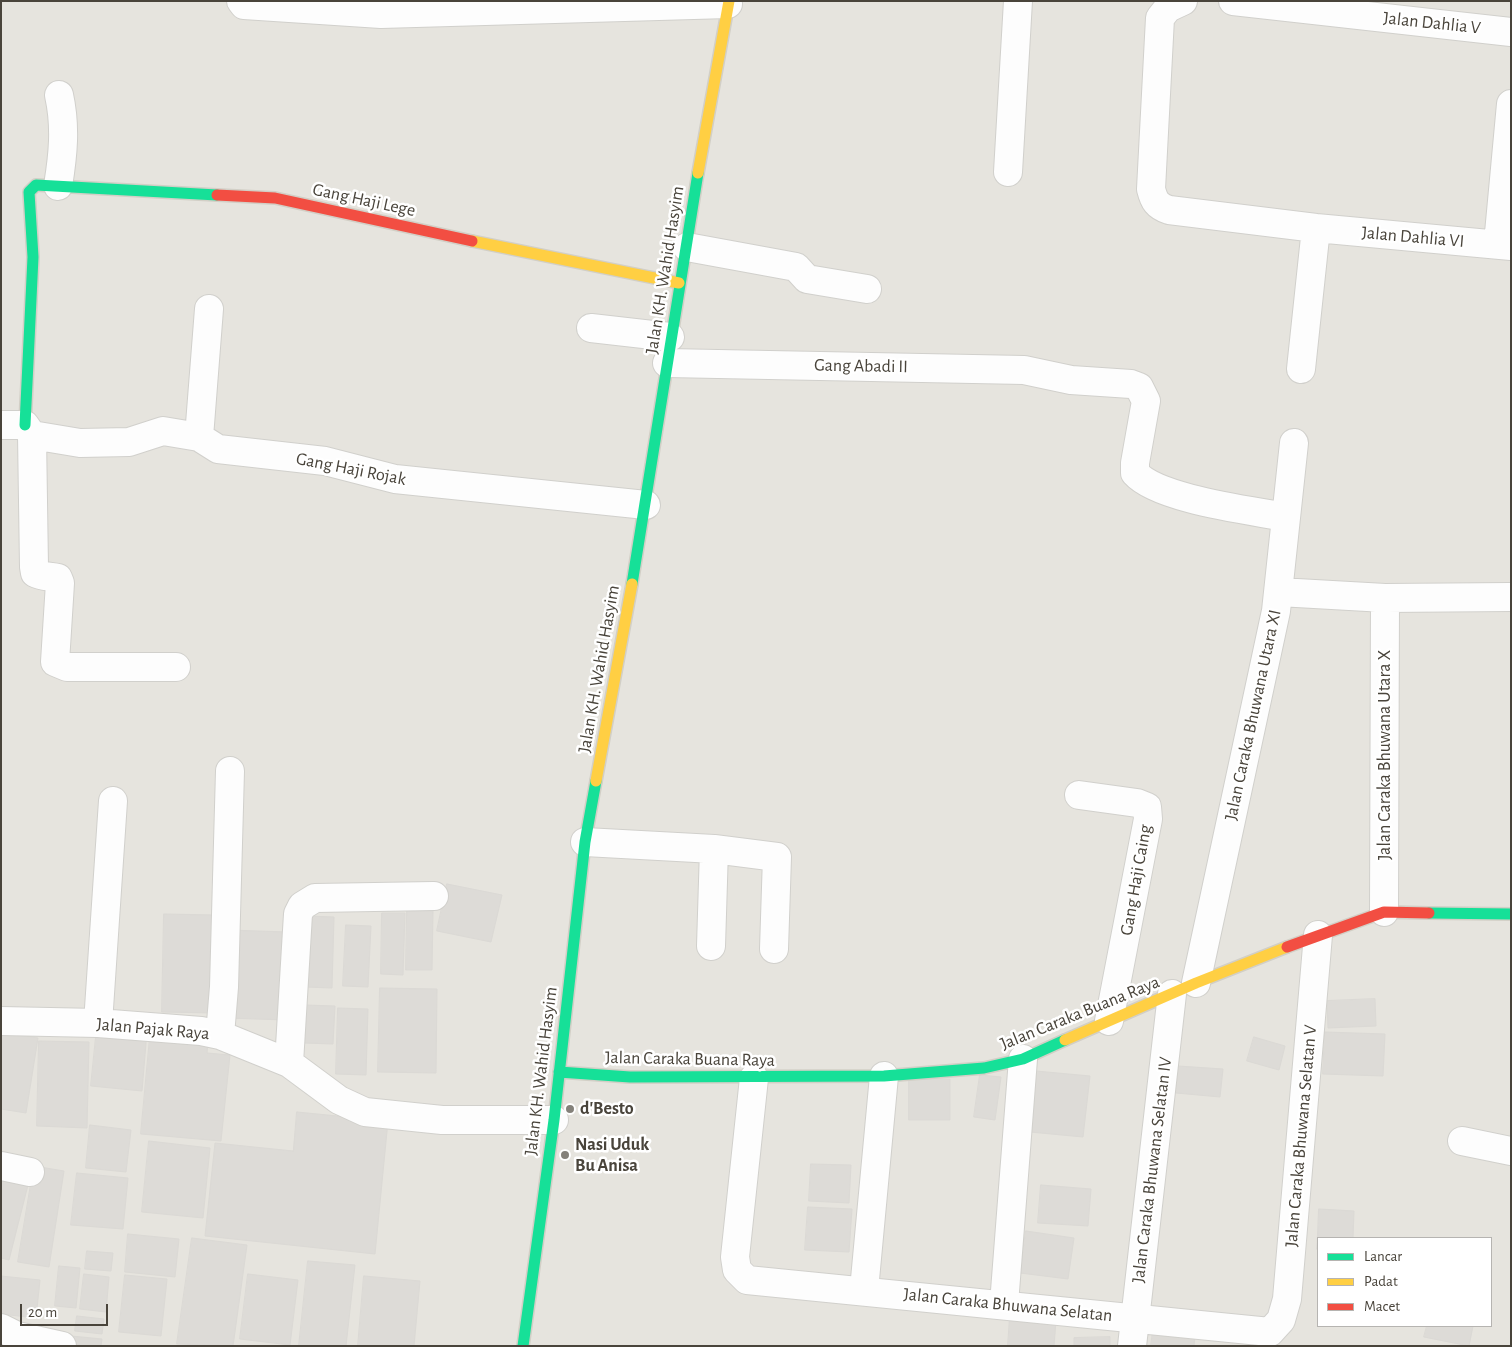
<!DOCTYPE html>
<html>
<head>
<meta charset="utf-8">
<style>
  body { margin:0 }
  #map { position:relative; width:1512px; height:1347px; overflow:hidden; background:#f3f2ef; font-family:"Alegreya Sans",sans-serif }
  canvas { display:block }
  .frame { position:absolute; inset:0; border:2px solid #49443b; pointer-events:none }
  .legend { position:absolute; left:1317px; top:1237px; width:175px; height:90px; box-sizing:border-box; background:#fff; border:1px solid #b6b4b1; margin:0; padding:6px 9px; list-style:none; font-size:15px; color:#49443b }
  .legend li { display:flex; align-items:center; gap:10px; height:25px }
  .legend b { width:25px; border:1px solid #b6b4b1 }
  .scale { position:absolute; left:20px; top:1304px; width:88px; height:22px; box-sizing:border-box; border:2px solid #49443b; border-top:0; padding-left:6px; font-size:15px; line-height:18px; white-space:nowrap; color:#49443b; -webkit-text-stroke:4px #fff; paint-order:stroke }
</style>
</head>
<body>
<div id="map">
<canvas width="1512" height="1347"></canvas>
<div class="frame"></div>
<ul class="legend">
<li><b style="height:6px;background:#16e098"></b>Lancar</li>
<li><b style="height:6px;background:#ffcf43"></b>Padat</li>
<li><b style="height:6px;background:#f24e42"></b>Macet</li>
</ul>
<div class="scale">20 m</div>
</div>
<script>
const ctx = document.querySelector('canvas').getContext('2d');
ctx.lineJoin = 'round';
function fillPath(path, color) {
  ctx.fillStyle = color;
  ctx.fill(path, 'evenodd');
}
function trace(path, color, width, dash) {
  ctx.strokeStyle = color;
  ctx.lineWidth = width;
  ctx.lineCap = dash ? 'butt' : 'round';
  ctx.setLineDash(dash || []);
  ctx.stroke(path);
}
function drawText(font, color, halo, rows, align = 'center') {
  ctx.font = font + ' "Alegreya Sans",sans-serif';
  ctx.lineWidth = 5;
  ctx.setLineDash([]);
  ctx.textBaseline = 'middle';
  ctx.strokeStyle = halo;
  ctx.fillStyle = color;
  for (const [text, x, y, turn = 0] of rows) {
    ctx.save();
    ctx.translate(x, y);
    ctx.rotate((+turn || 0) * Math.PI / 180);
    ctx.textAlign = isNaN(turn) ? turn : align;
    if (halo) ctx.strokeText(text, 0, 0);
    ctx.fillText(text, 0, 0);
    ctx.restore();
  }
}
const residential = new Path2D(`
  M 1,1 L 1511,1 L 1511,1346 L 1,1346 ZM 1318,1238 L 1491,1238 L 1491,1326 L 1318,1326 Z`);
const building = new Path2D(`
  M 447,884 L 502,895 L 491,942 L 437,931 Z
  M 407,911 L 433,911 L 432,970 L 406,970 Z
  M 382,913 L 405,913 L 403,975 L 381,974 Z
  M 164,914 L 215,915 L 213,1013 L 162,1012 Z
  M 307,916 L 334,917 L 332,988 L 305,987 Z
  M 346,925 L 371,926 L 368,987 L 343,986 Z
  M 228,930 L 288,932 L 286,1020 L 225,1018 Z
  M 380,988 L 437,989 L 436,1073 L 378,1072 Z
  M 1375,999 L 1376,1026 L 1328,1028 L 1327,1001 Z
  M 305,1005 L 335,1006 L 333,1044 L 304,1043 Z
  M 338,1008 L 368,1009 L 366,1075 L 336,1074 Z
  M 97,1027 L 147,1031 L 142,1091 L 91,1086 Z
  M 1,1032 L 38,1038 L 26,1113 L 1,1109 Z
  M 1325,1032 L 1385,1034 L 1383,1076 L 1323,1074 Z
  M 150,1037 L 208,1043 L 207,1053 L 230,1055 L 221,1141 L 141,1134 Z
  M 1254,1037 L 1285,1046 L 1279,1070 L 1247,1061 Z
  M 39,1041 L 89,1042 L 87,1128 L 37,1126 Z
  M 1178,1066 L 1223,1069 L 1220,1097 L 1176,1093 Z
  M 1036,1071 L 1090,1076 L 1083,1137 L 1030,1132 Z
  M 980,1075 L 1001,1077 L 995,1120 L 974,1117 Z
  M 909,1079 L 950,1079 L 950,1120 L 909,1120 Z
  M 297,1112 L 388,1121 L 375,1254 L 205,1236 L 215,1143 L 293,1151 Z
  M 90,1125 L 131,1130 L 126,1172 L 86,1168 Z
  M 149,1141 L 210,1148 L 203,1218 L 142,1212 Z
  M 811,1164 L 851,1165 L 849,1203 L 809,1201 Z
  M 34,1166 L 64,1171 L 49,1267 L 18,1262 Z
  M 77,1173 L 128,1178 L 123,1229 L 71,1225 Z
  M 1,1174 L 29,1181 L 9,1260 L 1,1258 Z
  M 1041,1185 L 1091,1189 L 1088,1226 L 1038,1223 Z
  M 808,1207 L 852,1209 L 849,1252 L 805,1250 Z
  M 1319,1209 L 1354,1211 L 1353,1238 L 1318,1238 L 1317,1249 Z
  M 1026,1231 L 1074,1238 L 1068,1279 L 1020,1273 Z
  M 128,1234 L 179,1239 L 175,1277 L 125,1272 Z
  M 192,1238 L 247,1245 L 233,1346 L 177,1344 Z
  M 87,1251 L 113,1253 L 111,1271 L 85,1269 Z
  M 308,1261 L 355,1265 L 346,1346 L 299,1346 Z
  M 59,1266 L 80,1268 L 76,1308 L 55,1306 Z
  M 84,1274 L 109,1277 L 106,1312 L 80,1309 Z
  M 248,1274 L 298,1280 L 290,1345 L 240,1339 Z
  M 125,1275 L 167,1279 L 161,1336 L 119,1332 Z
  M 1,1276 L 40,1280 L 36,1318 L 1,1314 Z
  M 364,1276 L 420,1281 L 414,1346 L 358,1346 Z
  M 77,1316 L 104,1319 L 102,1334 L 75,1331 Z
  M 1010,1317 L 1056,1321 L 1054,1346 L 1008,1346 Z
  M 1427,1326 L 1473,1326 L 1469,1346 L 1424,1337 Z
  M 1153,1331 L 1195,1336 L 1194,1346 L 1151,1346 Z
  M 71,1336 L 102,1339 L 101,1346 L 70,1346 Z
  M 1110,1337 L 1110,1346 L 1074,1346 L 1074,1338 Z`);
const street = new Path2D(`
  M 241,1 L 244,5 L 381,14 L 728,4
  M 1183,1 L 1168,8 L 1160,18 L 1151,189 C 1154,201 1157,206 1169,210 L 1316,228 L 1511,246
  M 1233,1 L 1511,32
  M 1008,172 L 1018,1
  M 58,186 C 63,155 66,127 59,95
  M 1498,244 L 1511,104
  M 687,247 L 796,267 L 807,279 L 867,289
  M 591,328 L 670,337
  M 667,363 L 1024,370 L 1071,380 L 1131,384 L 1139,387 L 1146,401 L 1135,463 L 1135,473 C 1158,499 1249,510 1285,517
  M 1301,369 L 1316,228
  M 1,425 L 25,425 L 32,435 L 34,567 L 35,573 C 42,577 51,576 58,578 L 60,583 L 55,662 L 67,667 L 176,667
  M 32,435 L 80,443 L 129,442 L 163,431 L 199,437 L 218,449 L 325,461 L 395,479 L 646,505
  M 199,437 L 209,309
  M 1279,592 L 1385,598 L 1511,597
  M 1079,795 L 1137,803 L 1147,807 L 1148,819 L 1109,1021
  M 585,842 L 714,849 L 777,857 L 774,949
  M 1384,912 L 1385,598
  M 711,946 L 714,849
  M 1196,983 L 1276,611 L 1294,443
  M 1,1021 L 98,1023 L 201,1031 L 220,1035 L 289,1063 L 339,1100 L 365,1112 L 442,1120 L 554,1120
  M 98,1023 L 113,801
  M 220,1035 L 224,987 L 230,771
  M 289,1063 L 298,914 L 302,906 L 315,898 L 434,896
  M 754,1078 L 735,1257 L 737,1270 L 747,1280 L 1270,1332
  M 1462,1141 L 1511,1151
  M 1,1166 L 30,1172
  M 864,1290 L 884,1076
  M 1004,1304 L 1023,1059
  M 1,1328 L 17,1336 L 62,1346
  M 1270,1332 L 1281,1320 L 1287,1299 L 1318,935
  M 1132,1346 L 1172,994`);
const fast = new Path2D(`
  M 25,425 L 33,257 L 29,192 L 36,185 L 217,195
  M 632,584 L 698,173
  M 1429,913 L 1511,914
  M 559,1072 L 630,1077 L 884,1076 L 984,1068 L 1023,1059 L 1065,1040
  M 523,1346 L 554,1120 L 585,842 L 596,781`);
const slow = new Path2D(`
  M 698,173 L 729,1
  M 472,241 L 679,283
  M 596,781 L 632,584
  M 1065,1040 L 1196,983 L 1287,947`);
const jam = new Path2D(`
  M 217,195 L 275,198 L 472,241
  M 1287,947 L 1384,912 L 1429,913`);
const markers = [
  [570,1109,5,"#84817a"],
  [565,1155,5,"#84817a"]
];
const streetNames = [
  ["Jalan Dahlia V",1432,23,6],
  ["Gang Haji Lege",364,200,12],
  ["Jalan Dahlia VI",1413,237,5],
  ["Jalan KH. Wahid Hasyim",665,270,-81],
  ["Gang Abadi II",861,366,1],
  ["Gang Haji Rojak",351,469,11],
  ["Jalan KH. Wahid Hasyim",599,669,-80],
  ["Jalan Caraka Bhuwana Utara XI",1253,715,-78],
  ["Jalan Caraka Bhuwana Utara X",1385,755,-90],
  ["Gang Haji Caing",1136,880,-80],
  ["Jalan Caraka Buana Raya",1080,1013,-22],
  ["Jalan Pajak Raya",153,1029,5],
  ["Jalan Caraka Buana Raya",690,1059,1],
  ["Jalan KH. Wahid Hasyim",541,1071,-83],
  ["Jalan Caraka Bhuwana Selatan V",1301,1136,-85],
  ["Jalan Caraka Bhuwana Selatan IV",1152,1170,-83],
  ["Jalan Caraka Bhuwana Selatan",1008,1305,6]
];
const poiNames = [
  ["d'Besto",580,1109],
  ["Nasi Uduk",575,1145],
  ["Bu Anisa",575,1166]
];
fillPath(residential, '#e6e4de');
fillPath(building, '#dddbd7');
trace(building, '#dbd9d5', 1);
trace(street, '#d1d0cc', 30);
trace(fast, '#d2cfc6', 14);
trace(slow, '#d2cfc6', 14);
trace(jam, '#d2cfc6', 14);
trace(street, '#fdfdfd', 28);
trace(fast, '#16e098', 11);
trace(slow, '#ffcf43', 11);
trace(jam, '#f24e42', 11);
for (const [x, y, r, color] of markers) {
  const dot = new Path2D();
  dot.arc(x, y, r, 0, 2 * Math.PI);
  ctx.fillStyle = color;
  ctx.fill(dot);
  trace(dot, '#fff', 2);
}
drawText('18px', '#49443b', '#fff', streetNames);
drawText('bold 18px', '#49443b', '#fff', poiNames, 'left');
</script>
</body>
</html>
